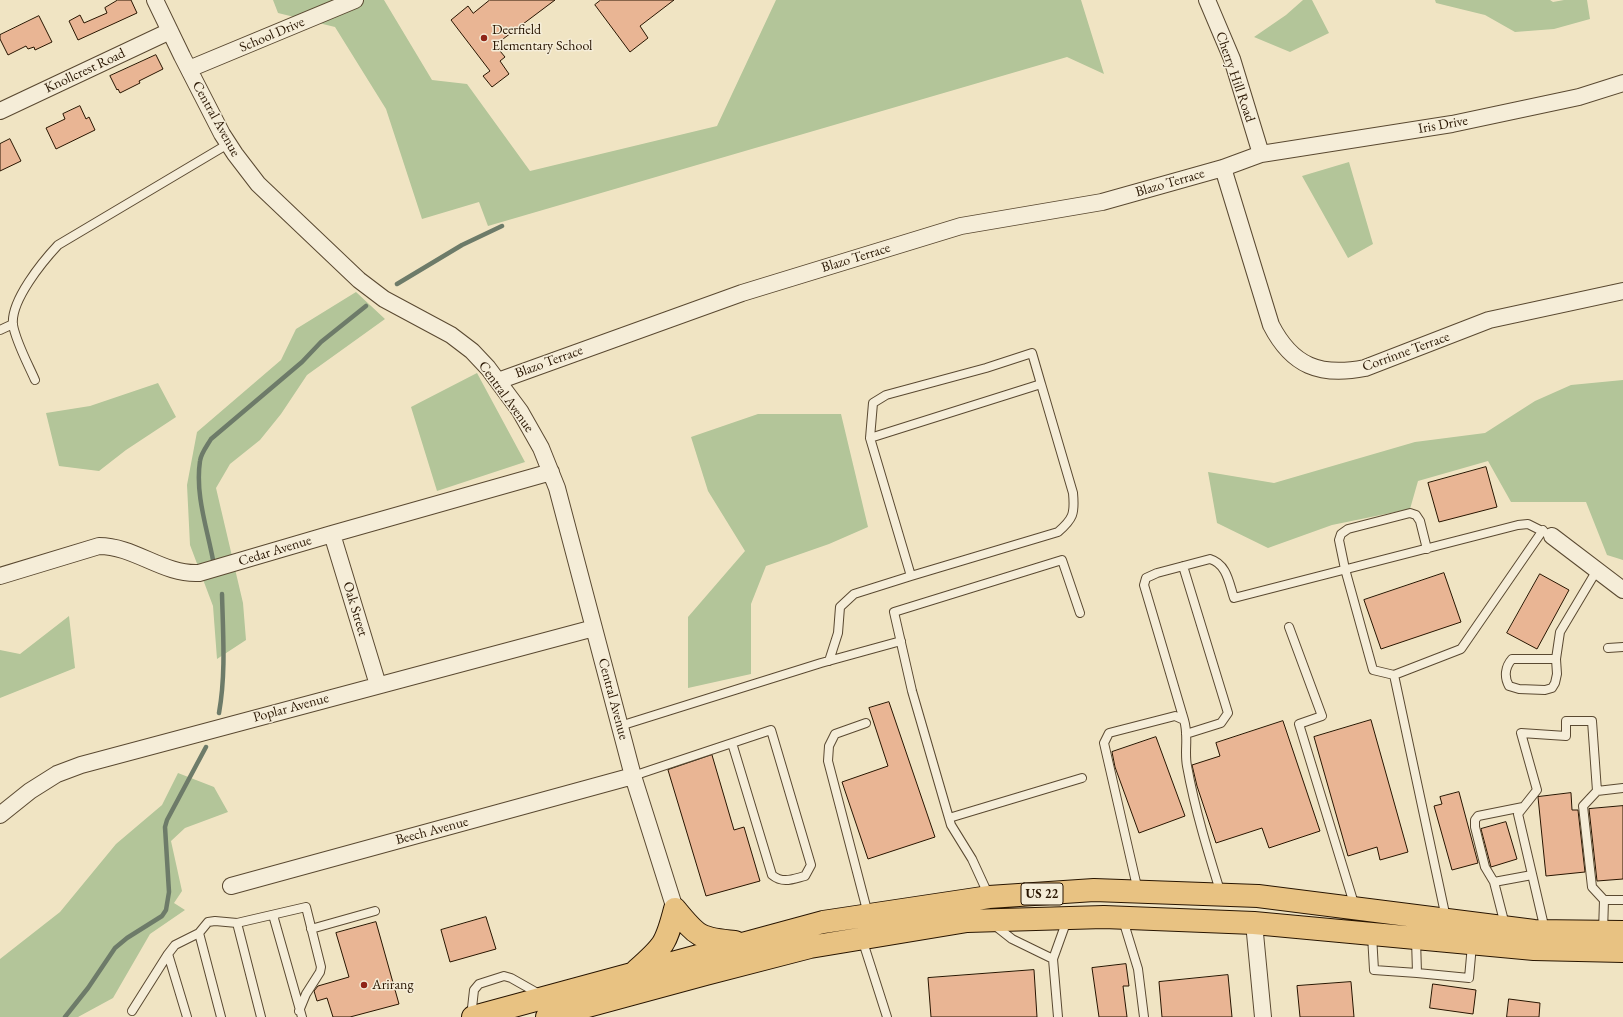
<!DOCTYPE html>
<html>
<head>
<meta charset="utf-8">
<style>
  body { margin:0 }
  canvas { display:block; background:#f0e4c3 }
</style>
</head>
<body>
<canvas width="1623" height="1017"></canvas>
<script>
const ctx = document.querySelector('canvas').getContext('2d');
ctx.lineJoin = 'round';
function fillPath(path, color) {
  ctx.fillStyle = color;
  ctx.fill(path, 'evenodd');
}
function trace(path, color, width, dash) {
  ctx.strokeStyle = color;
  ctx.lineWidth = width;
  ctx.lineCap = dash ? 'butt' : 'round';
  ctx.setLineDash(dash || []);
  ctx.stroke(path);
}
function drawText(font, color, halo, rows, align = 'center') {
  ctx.font = font + ' "EB Garamond",serif';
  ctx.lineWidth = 3;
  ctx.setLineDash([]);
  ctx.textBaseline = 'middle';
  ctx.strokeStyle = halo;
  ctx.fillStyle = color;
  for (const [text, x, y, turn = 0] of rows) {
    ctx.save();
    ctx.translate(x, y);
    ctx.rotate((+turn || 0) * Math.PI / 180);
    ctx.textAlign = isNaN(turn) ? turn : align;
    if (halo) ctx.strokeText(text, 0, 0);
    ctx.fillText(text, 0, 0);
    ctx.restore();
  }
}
const green = new Path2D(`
  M 273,0 L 384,0 L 432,80 L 467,84 L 530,171 L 717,126 L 776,0 L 1081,0 L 1104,74 L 1067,57 L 488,226 L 479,202 L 422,219 L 386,109 L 335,27 L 278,13 Z
  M 1303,0 L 1312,0 L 1329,33 L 1290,52 L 1254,37 L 1286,15 Z
  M 1435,0 L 1550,0 L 1553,2 L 1564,0 L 1587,0 L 1590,19 L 1554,29 L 1515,32 L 1485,15 L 1436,3 Z
  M 1349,162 L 1373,244 L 1348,258 L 1302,176 Z
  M 356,292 L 385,319 L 307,375 L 281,414 L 260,440 L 230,464 L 216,488 L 243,603 L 246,640 L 217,659 L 213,606 L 190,545 L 187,485 L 197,432 L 281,360 L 296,329 Z
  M 477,373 L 525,462 L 437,491 L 411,407 Z
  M 1623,380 L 1623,560 L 1607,555 L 1586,502 L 1511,502 L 1488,461 L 1418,481 L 1410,509 L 1332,525 L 1268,548 L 1217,523 L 1208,472 L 1274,483 L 1415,442 L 1485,433 L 1535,401 L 1571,385 Z
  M 158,383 L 176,417 L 126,450 L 99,471 L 59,466 L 46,413 L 90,406 Z
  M 758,414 L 841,414 L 868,527 L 829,544 L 766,566 L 751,604 L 751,674 L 688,688 L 688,617 L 745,551 L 708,491 L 691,437 Z
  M 69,616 L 75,668 L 0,698 L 0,650 L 20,654 Z
  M 178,773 L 214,787 L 228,812 L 185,828 L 171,841 L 182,891 L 174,903 L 185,910 L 150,934 L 113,998 L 78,1017 L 0,1017 L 0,959 L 60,912 L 116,844 L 162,805 Z`);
const stream = new Path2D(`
  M 397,284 L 462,245 L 502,226
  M 213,560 C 207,528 195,494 200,461 C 201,453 207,446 211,439 L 302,362 L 321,342 L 366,306
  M 219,713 C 226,674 223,634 222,594
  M 65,1017 L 88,988 L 115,948 L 127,938 L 162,916 L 166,910 L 169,892 L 165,827 L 167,820 L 206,747`);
const building = new Path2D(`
  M 118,0 L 131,0 L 137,13 L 78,40 L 69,21 L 80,15 L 84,23 L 107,13 L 105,8 Z
  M 490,0 L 555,0 L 495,45 L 505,57 L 500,61 L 509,74 L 492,87 L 483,76 L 490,71 L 451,20 L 468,6 L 473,13 Z
  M 601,0 L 674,0 L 640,26 L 648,38 L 630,52 L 595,5 Z
  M 39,16 L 52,42 L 35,50 L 34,47 L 28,49 L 26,46 L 8,55 L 0,39 L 0,35 Z
  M 156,55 L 163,69 L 139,81 L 140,83 L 120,93 L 118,89 L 117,90 L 110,76 Z
  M 80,106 L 86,119 L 89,117 L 95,130 L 56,149 L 46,128 L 65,119 L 63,114 Z
  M 10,139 L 21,161 L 0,171 L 0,144 Z
  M 1486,467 L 1497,507 L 1439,522 L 1428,483 Z
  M 1444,573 L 1461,622 L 1381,649 L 1364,600 Z
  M 1540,574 L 1569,590 L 1537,649 L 1507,633 Z
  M 889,702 L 935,837 L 868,859 L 842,782 L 888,766 L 869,708 Z
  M 1371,720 L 1408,852 L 1380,860 L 1377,847 L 1348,856 L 1314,737 Z
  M 1283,721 L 1320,831 L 1269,848 L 1262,828 L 1216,843 L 1197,786 L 1192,765 L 1220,756 L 1216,743 Z
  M 1156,737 L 1185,816 L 1139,833 L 1115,767 L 1112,752 Z
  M 712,755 L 734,830 L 744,827 L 760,881 L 706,896 L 668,770 Z
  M 1459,792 L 1478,863 L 1452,870 L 1434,806 L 1442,804 L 1440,797 Z
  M 1571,793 L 1572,810 L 1578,810 L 1585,872 L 1546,876 L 1538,797 Z
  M 1623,806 L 1623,879 L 1597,881 L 1589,809 Z
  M 1506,822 L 1517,859 L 1491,867 L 1481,829 Z
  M 486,917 L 496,949 L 450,962 L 441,930 Z
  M 376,922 L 399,1004 L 350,1017 L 333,1017 L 327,998 L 317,1001 L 314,991 L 318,986 L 349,977 L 336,933 Z
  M 1126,964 L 1129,986 L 1123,986 L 1127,1017 L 1099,1017 L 1092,968 Z
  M 1034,970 L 1037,1017 L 931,1017 L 928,978 Z
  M 1228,975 L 1232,1017 L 1162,1017 L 1159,982 Z
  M 1351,982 L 1354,1017 L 1300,1017 L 1297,986 Z
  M 1433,984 L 1476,990 L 1473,1014 L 1430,1008 Z
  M 1509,999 L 1540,1003 L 1539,1017 L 1507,1017 Z`);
const lane = new Path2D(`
  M 0,330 L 13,324
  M 35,380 C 28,364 16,342 13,325 C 10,301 43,261 58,245 L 228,144
  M 870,438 L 873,403 L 886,395 L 986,368 L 1032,353 L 1041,384
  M 1183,566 L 1228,713 L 1221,723 L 1186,734
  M 1289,627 L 1322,716 L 1299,724 L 1355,907
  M 1608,648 L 1623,647
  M 1556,659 L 1512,659 C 1505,667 1504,677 1509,686 L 1519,689 L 1545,690 L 1552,688 L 1555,683 L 1557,674 L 1556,659 L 1560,632 L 1597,570
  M 829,661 L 838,633 L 840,607 L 854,594 L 911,576 L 1058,532 C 1073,519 1075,514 1073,493 L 1041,384 L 870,438 L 911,576
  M 1394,675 L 1373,670 L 1345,569 L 1339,540 L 1341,534 L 1348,529 L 1410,513 L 1416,515 L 1420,521 L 1427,549
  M 1184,720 L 1144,585 L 1146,578 L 1157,573 L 1210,559 C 1227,564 1229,583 1234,598 L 1518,525 L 1528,524 L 1552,536
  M 866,723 L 835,734 L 829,746 L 828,761 L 868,914
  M 620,726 L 821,663 L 901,641
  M 633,776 L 771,730 L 811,865 L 805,876 C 793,879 783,884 772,875 L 732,743
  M 1597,791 L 1583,806 L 1592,887 L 1604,900 L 1603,932
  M 949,818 L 1082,778
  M 1494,882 L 1532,875
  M 1138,891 L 1104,743 L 1109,733 L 1175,716 L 1184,720 C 1189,736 1184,751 1187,766 C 1195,810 1208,852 1221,894
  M 989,896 L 972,859 L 951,825 L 912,691 L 894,612 L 1062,560 L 1080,613
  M 1604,900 L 1623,900
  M 273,915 L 302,1017
  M 1446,918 L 1394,675 L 1461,649 L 1543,530
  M 1123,920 L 1138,969 L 1144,1017
  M 993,924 L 1012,939 L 1053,959
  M 1505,925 L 1494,882 L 1485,867 L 1475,827 L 1475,820 L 1478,816 L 1523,807
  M 311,929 L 375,911
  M 1545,930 L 1518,814 L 1537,790 L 1521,733 L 1566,736 L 1566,721 L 1592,721 L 1597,791 L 1623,788
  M 199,933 L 221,1017
  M 1372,935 L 1374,970 L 1417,973 L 1416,939
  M 862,939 L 887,1017
  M 1417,973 L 1469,978 L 1472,945
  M 132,1011 L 168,954
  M 187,1017 L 168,954 L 175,945 L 199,933 L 208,922 L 215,921 L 237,923
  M 261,1017 L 237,923 L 306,907 L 321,967 L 320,972 L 306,994 L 299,1011
  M 471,1017 L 474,990 L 479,984 L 504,976 L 511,978 L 541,995
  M 1058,1017 L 1053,959 L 1067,920`);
const street = new Path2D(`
  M 155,0 L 182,56 L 222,134 L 235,154 L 258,184 L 359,280 L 384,299 L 451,335 L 472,351 L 488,368 L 520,411 L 541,448 L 557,488 L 633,776 L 675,909
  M 1207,0 L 1232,59 L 1261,154
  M 189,69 L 355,0
  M 0,111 L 170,31
  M 1223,168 L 1271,325 C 1292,366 1320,377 1365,368 L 1489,320 L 1623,291
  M 498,381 L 742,293 L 961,226 L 1102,202 L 1223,168 L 1261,154 L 1452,124 L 1579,97 L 1623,83
  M 332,534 L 378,685
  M 1552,536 L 1623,590
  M 0,576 L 99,546 C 135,546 163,575 199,573 L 332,534 L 551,472
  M 0,815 L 30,791 L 57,774 L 81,765 L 594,628
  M 231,886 L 633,776
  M 1254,923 L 1263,1017`);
const highway = new Path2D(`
  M 675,909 C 697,936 699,939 735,942
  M 637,970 C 664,946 666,944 675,909
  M 473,1017 L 823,922 L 989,897 L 1094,890 L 1258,896 L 1534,931 L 1623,932
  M 547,1017 L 706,974 L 810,947 L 967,921 L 1104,917 L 1254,923 L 1534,949 L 1623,951`);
const markers = [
  [484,38,4,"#8f2418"],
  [364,985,4,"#8f2418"]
];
const shields = [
  [1042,894,42]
];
const shieldNames = [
  ["US 22",1042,894]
];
const poiNames = [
  ["Deerfield",492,30],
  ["Elementary School",492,46],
  ["Arirang",372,985]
];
const streetNames = [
  ["School Drive",272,35,-23],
  ["Knollcrest Road",85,71,-25],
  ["Cherry Hill Road",1235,77,71],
  ["Central Avenue",216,119,61],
  ["Iris Drive",1443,125,-10],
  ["Blazo Terrace",1170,183,-16],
  ["Blazo Terrace",856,258,-17],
  ["Corrinne Terrace",1406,352,-20],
  ["Blazo Terrace",549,362,-20],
  ["Central Avenue",506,397,54],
  ["Cedar Avenue",275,551,-17],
  ["Oak Street",355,609,73],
  ["Central Avenue",613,699,75],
  ["Poplar Avenue",291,708,-15],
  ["Beech Avenue",432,831,-15]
];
fillPath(green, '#b3c599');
trace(stream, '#6d7b69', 4.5);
fillPath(building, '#e9b594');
trace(building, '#281500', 1);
trace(lane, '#5a4931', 10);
trace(street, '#5a4931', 18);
trace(highway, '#281500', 24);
trace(lane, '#f5edd8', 8);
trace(street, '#f5edd8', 16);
trace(highway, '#e8c282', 22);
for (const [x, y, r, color] of markers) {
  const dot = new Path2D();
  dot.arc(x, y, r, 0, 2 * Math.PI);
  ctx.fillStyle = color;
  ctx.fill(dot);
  trace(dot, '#f5edd8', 1.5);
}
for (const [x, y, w] of shields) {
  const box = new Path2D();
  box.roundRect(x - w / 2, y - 11, w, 22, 3);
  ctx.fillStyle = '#f5edd8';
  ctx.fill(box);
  trace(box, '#281500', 1);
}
drawText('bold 13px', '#281500', null, shieldNames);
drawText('14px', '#281500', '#f5edd8', poiNames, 'left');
drawText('14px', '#281500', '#f5edd8', streetNames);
</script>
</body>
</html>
